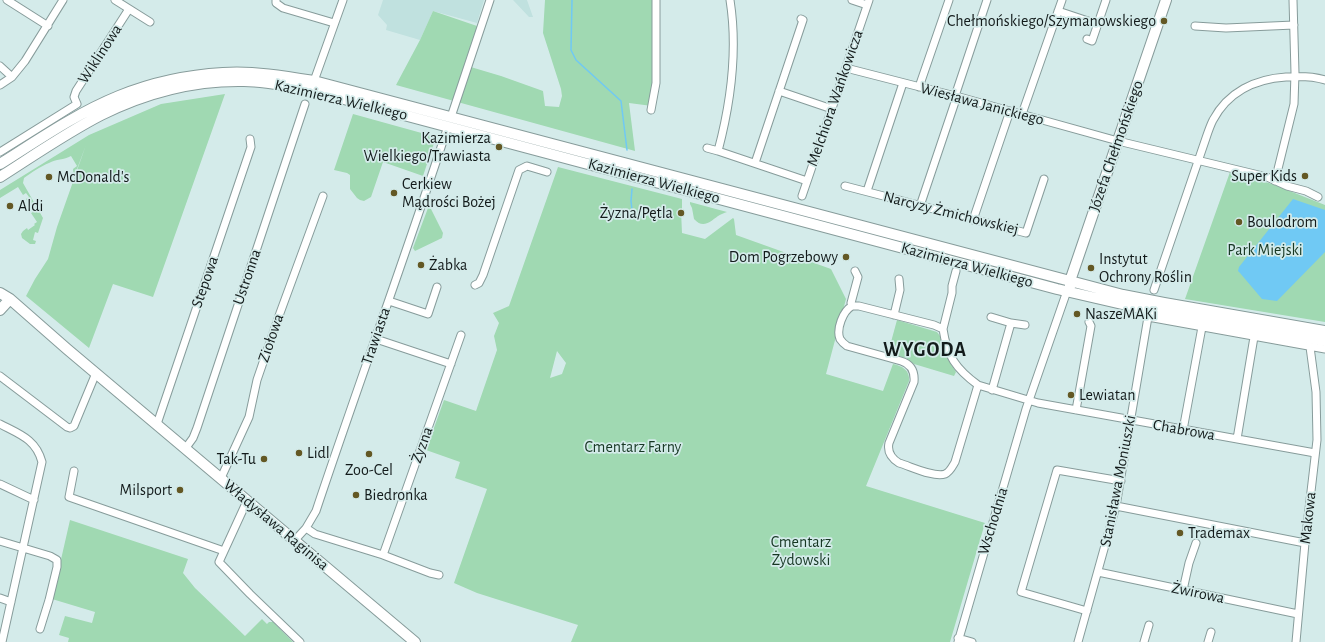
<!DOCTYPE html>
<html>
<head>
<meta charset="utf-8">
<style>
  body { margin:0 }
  canvas { display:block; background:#d4ebea }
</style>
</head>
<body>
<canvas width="1325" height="642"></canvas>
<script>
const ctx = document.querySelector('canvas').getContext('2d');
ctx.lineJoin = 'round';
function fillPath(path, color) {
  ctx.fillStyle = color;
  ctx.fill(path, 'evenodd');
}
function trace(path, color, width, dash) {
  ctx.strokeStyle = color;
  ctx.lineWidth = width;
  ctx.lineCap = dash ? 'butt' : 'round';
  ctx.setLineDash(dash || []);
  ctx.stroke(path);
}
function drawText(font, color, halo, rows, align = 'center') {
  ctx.font = font + ' "Alegreya Sans",sans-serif';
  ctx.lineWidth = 3.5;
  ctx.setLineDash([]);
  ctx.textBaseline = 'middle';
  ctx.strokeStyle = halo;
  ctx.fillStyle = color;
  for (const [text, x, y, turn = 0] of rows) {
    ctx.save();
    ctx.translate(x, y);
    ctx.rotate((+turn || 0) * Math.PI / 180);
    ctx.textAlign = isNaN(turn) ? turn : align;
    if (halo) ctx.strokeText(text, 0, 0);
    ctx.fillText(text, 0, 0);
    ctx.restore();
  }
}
const built = new Path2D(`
  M 383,0 L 484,0 L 477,23 L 433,11 L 420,40 L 386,30 L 387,25 L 378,15 Z
  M 513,0 L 527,0 L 533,17 L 529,17 Z`);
const green = new Path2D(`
  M 545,0 L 656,0 L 656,83 L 652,106 L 629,103 L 635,151 L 396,85 L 420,40 L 433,11 L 477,26 L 464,65 L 501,76 L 543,91 L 545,106 L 559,107 L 562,96 L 561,89 L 543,33 Z
  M 225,94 L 153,297 L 113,284 L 89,348 L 26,296 L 35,279 L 48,259 L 57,227 L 86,145 L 74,177 L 73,169 L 77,166 L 71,156 C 64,160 56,159 49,163 C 41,166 31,173 24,178 L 23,183 L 43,218 L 38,233 L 35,232 L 33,240 L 36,241 L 35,244 L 30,244 L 22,238 L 21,234 L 23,231 L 27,228 L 28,230 L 35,225 L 34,224 L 37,222 L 31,213 L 33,212 L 26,199 L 29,197 L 26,193 L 23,195 L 18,187 L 0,198 L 0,190 L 89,135 L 161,104 Z
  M 353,114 L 436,137 L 423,176 L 383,162 L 371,197 L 364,201 L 360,200 L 357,198 L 350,189 L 350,175 L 347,173 L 334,170 Z
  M 558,167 L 682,199 L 682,210 L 681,211 L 682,233 L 705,239 L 733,218 L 734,219 L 736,235 L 831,269 L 846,299 L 826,374 L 883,391 L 893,364 C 902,366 910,370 909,381 L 866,486 L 985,523 L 950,642 L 571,642 L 578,625 L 477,593 L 454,583 L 487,489 L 455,478 L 460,462 L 426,450 L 444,400 L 476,411 L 497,350 L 494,336 L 499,323 L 493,313 L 509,306 ZM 557,351 L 566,363 L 562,374 L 550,378 Z
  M 1230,172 L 1272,184 L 1325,205 L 1325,322 L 1185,299 Z
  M 690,202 L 727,212 C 724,213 721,214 718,216 C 710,222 703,229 694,219 L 692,208 L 690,204 Z
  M 428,208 L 431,209 L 443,233 L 442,238 L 415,251 L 413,248 Z
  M 897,320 L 937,332 L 940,336 L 944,353 L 956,372 L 954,376 L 914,364 L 906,358 L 888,353 Z
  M 70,520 L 188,559 L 183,573 L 195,588 L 245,636 L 262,619 L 267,624 L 269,622 L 273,622 L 293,642 L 68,642 L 69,638 L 59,635 L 65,616 L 92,623 L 95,612 L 52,599 Z`);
const water = new Path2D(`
  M 1293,199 L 1325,210 L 1325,252 L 1277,301 L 1262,299 L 1240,273 L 1238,271 L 1239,267 Z`);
const stream = new Path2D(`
  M 572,0 L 571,50 L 576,60 L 621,101 L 627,150
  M 632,189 L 631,201 L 632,210 L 642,217`);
const street = new Path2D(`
  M 7,0 L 48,26
  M 115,0 L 150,22
  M 276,0 L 276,3 L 283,8 L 334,23
  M 730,0 C 738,51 731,102 718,151 L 807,181
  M 852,0 L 867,5
  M 1058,11 L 1097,24
  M 1195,26 L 1226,28 L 1294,25
  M 1087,39 L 1092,41 L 1106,0
  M 0,66 L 12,77
  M 846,68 L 963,98 L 1118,141 L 1267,177 L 1287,186 L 1306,191 L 1318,197
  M 314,81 L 343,0
  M 0,85 L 12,77 L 25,61 L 63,0
  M 919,87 L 949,0
  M 779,91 L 832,109
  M 651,110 L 656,83 L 656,0
  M 1022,114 L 1062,0
  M 451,117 L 490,0
  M 707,148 L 718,151
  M 0,152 L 77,104 L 74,97 L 76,91 L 129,9
  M 755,163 L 803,20 L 801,19
  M 1275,181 L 1294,104 L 1295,73 L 1293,0
  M 845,186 L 1026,233 L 1044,179
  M 867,191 L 903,83
  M 802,196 L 869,0
  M 920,206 L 955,102 L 955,96 L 987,0
  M 973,220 L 1010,111
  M 475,285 L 479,283 L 483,275 L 519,170 L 527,166 L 547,172
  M 1154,290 L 1206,138 C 1208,132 1210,126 1213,120 C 1228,92 1255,79 1286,77 C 1299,76 1312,76 1325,80
  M 389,301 L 428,314 L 437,287
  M 852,306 L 851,303 L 858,277 L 855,271
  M 894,315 L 900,290 L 899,279
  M 991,317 L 1011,323 L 992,390
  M 1011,323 L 1025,325
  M 943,329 L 952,293 L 952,286 L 956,271
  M 376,339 L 451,364
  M 0,376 L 67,427 L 70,428 L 74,426 L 96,373
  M 978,385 C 956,369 947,356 943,329 L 934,325 L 859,306 L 852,306 C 843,311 836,329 840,339 C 842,342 844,344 847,346 L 901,361 C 911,364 915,371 914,382 L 889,443 C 887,452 891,458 899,463 C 910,466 934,478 945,474 C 950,472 952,467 955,462 L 978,385 L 1038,403 L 1315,453
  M 1076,410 L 1091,326 L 1089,322
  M 0,424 C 19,434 36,439 42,462 L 2,642
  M 157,424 L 251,147 L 250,139
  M 1183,430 L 1202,327
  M 1237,439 L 1254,337
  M 185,449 L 193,438 L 197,428 L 305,104
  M 74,471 L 69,497 L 224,551
  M 221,478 L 249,417 L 257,380 L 280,313 L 323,196
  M 0,484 L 34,500
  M 247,501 L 219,562 L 250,594 L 300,642
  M 1116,506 L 1305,543
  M 306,528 L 315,534 L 383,555 L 430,573 L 439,575
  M 295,540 L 306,528 L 316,511 C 359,382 406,255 448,126
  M 0,541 L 50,556 L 57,560 L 57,567 L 49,600 L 40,629
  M 383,555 L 461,335
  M 1098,572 L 1298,614
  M 1183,590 L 1189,563 L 1196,543
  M 0,598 L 11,602
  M 1087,611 L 1021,592 L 1057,470 L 1121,481
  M 958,638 L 972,642
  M 958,642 L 1026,409 L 1067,291
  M 1078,642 L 1116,506 L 1148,317 L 1325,349
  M 1144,642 L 1149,625
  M 1208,642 L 1211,632
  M 1296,642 L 1305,543 L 1317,440 L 1316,392 L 1310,347`);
const secondary = new Path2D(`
  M 0,164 C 38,140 77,113 119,96 C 151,83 188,75 223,73 C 253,71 284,76 314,81 L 1123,295 L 1164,303 L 1325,331
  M 0,177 C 33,156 66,133 101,115 C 145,93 194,80 244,81 C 266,81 288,86 310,90 L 1057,289 L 1148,310 L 1325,341
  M 1070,287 L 1070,281 L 1166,0
  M 0,293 L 10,299 L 67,349 L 415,642
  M 0,310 L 10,299`);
const markers = [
  [1164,21,4,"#635824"],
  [499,147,4,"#635824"],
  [1305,176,4,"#635824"],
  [49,177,4,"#635824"],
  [394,193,4,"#635824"],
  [10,206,4,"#635824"],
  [681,213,4,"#635824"],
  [1239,222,4,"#635824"],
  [846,257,4,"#635824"],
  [421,265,4,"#635824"],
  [1091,268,4,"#635824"],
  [1077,314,4,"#635824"],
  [1071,395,4,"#635824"],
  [299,453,4,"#635824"],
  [369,454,4,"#635824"],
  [264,459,4,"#635824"],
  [180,490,4,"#635824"],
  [356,495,4,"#635824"],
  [1180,533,4,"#635824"]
];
const poiNames = [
  ["Chełmońskiego/Szymanowskiego",1156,21,"right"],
  ["Kazimierza",491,138,"right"],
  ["Wielkiego/Trawiasta",491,156,"right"],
  ["Super Kids",1297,176,"right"],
  ["McDonald's",57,177],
  ["Cerkiew",402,184],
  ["Mądrości Bożej",402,202],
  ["Aldi",18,206],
  ["Żyzna/Pętla",673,213,"right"],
  ["Boulodrom",1247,222],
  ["Dom Pogrzebowy",838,257,"right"],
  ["Instytut",1099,259],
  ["Ochrony Roślin",1099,277],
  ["Żabka",429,265],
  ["NaszeMAKi",1085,314],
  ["Lewiatan",1079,395],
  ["Lidl",307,453],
  ["Tak-Tu",256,459,"right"],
  ["Zoo-Cel",369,470,"center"],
  ["Milsport",172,490,"right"],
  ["Biedronka",364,495],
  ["Trademax",1188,533]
];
const streetNames = [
  ["Wiklinowa",100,54,-57],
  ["Melchiora Wańkowicza",835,98,-71],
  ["Kazimierza Wielkiego",341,100,13],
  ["Wiesława Janickiego",982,104,15],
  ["Józefa Chełmońskiego",1116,146,-71],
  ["Kazimierza Wielkiego",654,181,15],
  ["Narcyzy Żmichowskiej",951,213,14],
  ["Kazimierza Wielkiego",967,265,15],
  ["Ustronna",247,277,-71],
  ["Stepowa",205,282,-71],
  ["Trawiasta",376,336,-71],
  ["Ziołowa",271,338,-71],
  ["Chabrowa",1184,430,10],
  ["Żyzna",422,445,-70],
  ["Stanisława Moniuszki",1118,481,-79],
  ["Makowa",1308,518,-84],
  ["Wschodnia",993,521,-73],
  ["Władysława Raginisa",276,525,40],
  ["Żwirowa",1198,593,12]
];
const parkNames = [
  ["Park Miejski",1265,250],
  ["Cmentarz Farny",633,447],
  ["Cmentarz",801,542],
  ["Żydowski",801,560]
];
const districtNames = [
  ["WYGODA",925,350]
];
fillPath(built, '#c0e1df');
fillPath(green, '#a0d9b2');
fillPath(water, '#70c9f4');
trace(stream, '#70c9f4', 1.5);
trace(street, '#879c9b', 9);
trace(secondary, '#879c9b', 12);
trace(street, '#fff', 7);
trace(secondary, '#fff', 10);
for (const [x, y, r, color] of markers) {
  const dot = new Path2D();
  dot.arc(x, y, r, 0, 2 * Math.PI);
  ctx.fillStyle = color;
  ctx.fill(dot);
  trace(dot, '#d4ebea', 1.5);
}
drawText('16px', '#131b1b', '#d4ebea', poiNames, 'left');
drawText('16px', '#131b1b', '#d4ebea', streetNames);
drawText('16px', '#173824', '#d4ebea', parkNames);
ctx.letterSpacing = '1px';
drawText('bold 20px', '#131b1b', '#d4ebea', districtNames);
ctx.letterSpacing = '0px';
</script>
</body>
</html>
